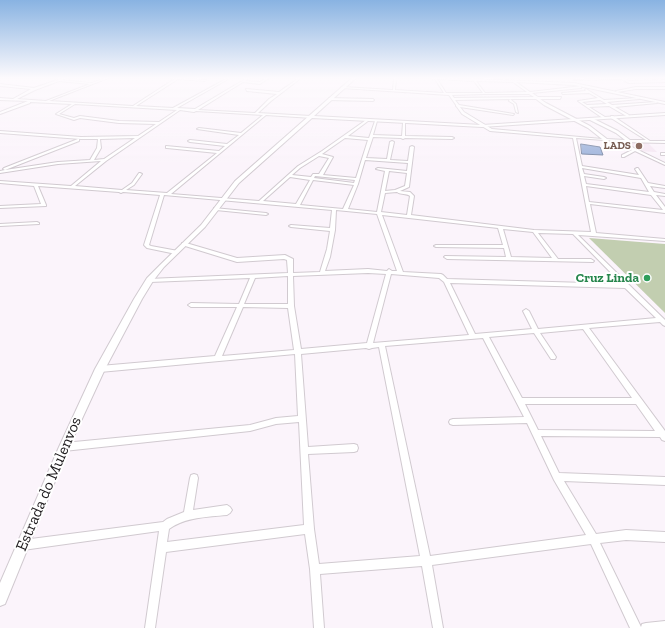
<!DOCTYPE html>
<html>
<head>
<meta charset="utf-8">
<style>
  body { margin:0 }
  canvas { display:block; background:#fbf4fb }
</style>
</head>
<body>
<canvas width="665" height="628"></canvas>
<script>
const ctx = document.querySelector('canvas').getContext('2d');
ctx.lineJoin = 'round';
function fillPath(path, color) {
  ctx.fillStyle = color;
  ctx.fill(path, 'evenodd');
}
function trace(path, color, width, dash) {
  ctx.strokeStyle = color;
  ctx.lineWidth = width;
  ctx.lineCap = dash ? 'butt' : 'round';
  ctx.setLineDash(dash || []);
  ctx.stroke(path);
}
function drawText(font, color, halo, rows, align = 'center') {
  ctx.font = font + ' "Zilla Slab",serif';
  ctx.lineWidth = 4;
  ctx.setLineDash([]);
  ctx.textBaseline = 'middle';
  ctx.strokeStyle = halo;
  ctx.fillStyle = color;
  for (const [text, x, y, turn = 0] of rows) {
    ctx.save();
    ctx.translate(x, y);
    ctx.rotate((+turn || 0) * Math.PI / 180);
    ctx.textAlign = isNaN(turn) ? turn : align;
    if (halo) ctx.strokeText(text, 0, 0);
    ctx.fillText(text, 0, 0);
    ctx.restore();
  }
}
const built = new Path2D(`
  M 622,141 L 647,142 L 657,152 L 635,151 Z`);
const green = new Path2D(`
  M 589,238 L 665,244 L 665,313 Z`);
const water = new Path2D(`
  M 581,144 L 600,147 L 603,155 L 582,154 Z`);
const street = new Path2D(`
  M 63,78 L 66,78 L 61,80 L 92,83 L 105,78 L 108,78 L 49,101 L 133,106 L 176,78 L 206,80 L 205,81 L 178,79 L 136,106 L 173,108 L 228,78 L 230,78 L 177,108 L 195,109 L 247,78 L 249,78 L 245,81 L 260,82 L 267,78 L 269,78 L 260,84 L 243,82 L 198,110 L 255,113 L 269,99 L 277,94 L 247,91 L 246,89 L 279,92 L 299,78 L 301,78 L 271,101 L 258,113 L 311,116 L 312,118 L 266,115 L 171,194 L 259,201 L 298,166 L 322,151 L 366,120 L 368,121 L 348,136 L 369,138 L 375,121 L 376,120 L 377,121 L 373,135 L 402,136 L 403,123 L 404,122 L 405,123 L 405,136 L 452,137 L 454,138 L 452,139 L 405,138 L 403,139 L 401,138 L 373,137 L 366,158 L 387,159 L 390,142 L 392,141 L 394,142 L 390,160 L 408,161 L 410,147 L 412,146 L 414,147 L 409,187 L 400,191 L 410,192 L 414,196 L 411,215 L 534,230 L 591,232 L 573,138 L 490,131 L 462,114 L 457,107 L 456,106 L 456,105 L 449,95 L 341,88 L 342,87 L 393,90 L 394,78 L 396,78 L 395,90 L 444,93 L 435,79 L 426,78 L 473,79 L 472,78 L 474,78 L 475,79 L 574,83 L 665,102 L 665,104 L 574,85 L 516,82 L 530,92 L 582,86 L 581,88 L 532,93 L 538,97 L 561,97 L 560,99 L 540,99 L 546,103 L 590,126 L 607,139 L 625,140 L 616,133 L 590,120 L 590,118 L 592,118 L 618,131 L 630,140 L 646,140 L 611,118 L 611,116 L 613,116 L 650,141 L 665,141 L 665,143 L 622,142 L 636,149 L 665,163 L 665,165 L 635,151 L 624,157 L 622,157 L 622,155 L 632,150 L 618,141 L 576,138 L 582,166 L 639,175 L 635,169 L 637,168 L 638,168 L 648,183 L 665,186 L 665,188 L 650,186 L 654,192 L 665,194 L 665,196 L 656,195 L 665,207 L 665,213 L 590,204 L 596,233 L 665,239 L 665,241 L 578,235 L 665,320 L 665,326 L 663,325 L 660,322 L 589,328 L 665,431 L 665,441 L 662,440 L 660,437 L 541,436 L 559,473 L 665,477 L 665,485 L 564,481 L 596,534 L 626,530 L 665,532 L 665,542 L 626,540 L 600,543 L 641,627 L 642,624 L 646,623 L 665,621 L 665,628 L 630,628 L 591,544 L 432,565 L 443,628 L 433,628 L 422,566 L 320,574 L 324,628 L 314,628 L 310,569 L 305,534 L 166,552 L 155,628 L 145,628 L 159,531 L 23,550 L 20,548 L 18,545 L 20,542 L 23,540 L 163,522 L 167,519 L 184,512 L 190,478 L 191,475 L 194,474 L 197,475 L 198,478 L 193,510 L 227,505 L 230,507 L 232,510 L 230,513 L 227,515 C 208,517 185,517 169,529 L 167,542 L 304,525 L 299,422 L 276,424 L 250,431 L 64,451 L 61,450 L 60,447 L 61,444 L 64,443 L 250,425 L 276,418 L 298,416 L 295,354 L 100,372 L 98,371 L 97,369 L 98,367 L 100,366 L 215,356 L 237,307 L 191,307 L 188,305 L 191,303 L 239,304 L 250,278 L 150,282 L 148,281 L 147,280 L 148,279 L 288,273 L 287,260 L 284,259 L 237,262 L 182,245 L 182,243 L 186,243 L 237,258 L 285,255 L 293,259 L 293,273 L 320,272 L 327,249 L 330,231 L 291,227 L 289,226 L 291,225 L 330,228 L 332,210 L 164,195 L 149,245 L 151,246 L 178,251 L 179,252 L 176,254 L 147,248 L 144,245 L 160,195 L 123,192 L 121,193 L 119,192 L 38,186 L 46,205 L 46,206 L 0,208 L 0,206 L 41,204 L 34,186 L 0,183 L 0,181 L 71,186 L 101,161 L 58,164 L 0,173 L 0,171 L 5,170 L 3,169 L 4,168 L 78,139 L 79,139 L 79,141 L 5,170 L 58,162 L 90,160 L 97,148 L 98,139 L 81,139 L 0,133 L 0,131 L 81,137 L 138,136 L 156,124 L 119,123 L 80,118 L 74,120 L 56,114 L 72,104 L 30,102 L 30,103 L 0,114 L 0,112 L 28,101 L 0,100 L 0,98 L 13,99 L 31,89 L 0,86 L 0,84 L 34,88 ZM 437,79 L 474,81 L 483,93 L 446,93 ZM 59,81 L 90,84 L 46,101 L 17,99 L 35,90 ZM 476,81 L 513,82 L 527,92 L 485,93 ZM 484,94 L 529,94 L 534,97 L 454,98 L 452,95 ZM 510,99 L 536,99 L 544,105 L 588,128 L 602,139 L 492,129 L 464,112 L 460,107 L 513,115 L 514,114 L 459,105 L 455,100 L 510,99 L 509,101 L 514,104 L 516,112 L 518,113 L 516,104 ZM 75,104 L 177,110 L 159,122 L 119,121 L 80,116 L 74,118 L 59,114 ZM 180,110 L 194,112 L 196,111 L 263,115 L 241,133 L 199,128 L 197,129 L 239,135 L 227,144 L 190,140 L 188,141 L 190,142 L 225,146 L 219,151 L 166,146 L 166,148 L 167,148 L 217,153 L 167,193 L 126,190 L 134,185 L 142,174 L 140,173 L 139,173 L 132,183 L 122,190 L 75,186 L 106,161 ZM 135,138 L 104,159 L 94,160 L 101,148 L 100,139 ZM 345,138 L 368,140 L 356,178 L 323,175 L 333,157 L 322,154 ZM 319,156 L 329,158 L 319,174 L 313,174 L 311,177 L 292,175 L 300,168 ZM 365,160 L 408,163 L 407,171 L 378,168 L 376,169 L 385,171 L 377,212 L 348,209 L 358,184 ZM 582,168 L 641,178 L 649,192 L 586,184 L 584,176 L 604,179 L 606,178 L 604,177 L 584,174 ZM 389,171 L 407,173 L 405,186 L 395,190 L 385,191 ZM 315,176 L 355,180 L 354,183 L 314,178 ZM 290,177 L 310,180 L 296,204 L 263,201 ZM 313,180 L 354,185 L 343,209 L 300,205 ZM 586,186 L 651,195 L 663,210 L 589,202 ZM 397,192 C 401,195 406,193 410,196 L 407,215 L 381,212 L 385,193 ZM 336,210 L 377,214 L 397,271 L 392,271 L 389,269 L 387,271 L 368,269 L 325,271 L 330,257 L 335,230 ZM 382,215 L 498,228 L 503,245 L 436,245 L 434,246 L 436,247 L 504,248 L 506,257 L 445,256 L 444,257 L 447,259 L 593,262 L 594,261 L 591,259 L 558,259 L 538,233 L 573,234 L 622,284 L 447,279 L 443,275 L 441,274 L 403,272 ZM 503,229 L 533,232 L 552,258 L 511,257 ZM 368,273 L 386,274 L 367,343 L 301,349 L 294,306 L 293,276 ZM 391,274 L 439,278 L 444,282 L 469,335 L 373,343 ZM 288,276 L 288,304 L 244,304 L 255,278 ZM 450,283 L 625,288 L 656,318 L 538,329 L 529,311 L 526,309 L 523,311 L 532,329 L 475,334 ZM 243,307 L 288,308 L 294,350 L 222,356 ZM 583,329 L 632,398 L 522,398 L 489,337 L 534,333 L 551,359 L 555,359 L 556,357 L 540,333 ZM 483,338 L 524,417 L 453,419 L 450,420 L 449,422 L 450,424 L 453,425 L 527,423 L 554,480 L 586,535 L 430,556 L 385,346 ZM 379,347 L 420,556 L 319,564 L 314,529 L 308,454 L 354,452 L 357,451 L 358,448 L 357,445 L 354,444 L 308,447 L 301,354 L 366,348 L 369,349 L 372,348 ZM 525,404 L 636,404 L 655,431 L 538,430 Z
  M 608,78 L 623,78 L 629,81 L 665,80 L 665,82 L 629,83 L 621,79 L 573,80 Z
  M 636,87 L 665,87 L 665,89 L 636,89 L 617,92 L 616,91 Z
  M 586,89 L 604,100 L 638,98 L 639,99 L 607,102 L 612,105 L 656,102 L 657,103 L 615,107 L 629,115 L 628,117 L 609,106 L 589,107 L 605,117 L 604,119 L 578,101 L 598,98 L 589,93 L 563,94 L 562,93 L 586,91 L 585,90 ZM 600,100 L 607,104 L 587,105 L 582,102 Z
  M 329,98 L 373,99 L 374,100 L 373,101 L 328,100 Z
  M 661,153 L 665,153 L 665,155 L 661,155 Z
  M 214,208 L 266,213 L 268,214 L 266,215 L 216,210 L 214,210 Z
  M 37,222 L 39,223 L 39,224 L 0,226 L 0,224 Z`);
const secondary = new Path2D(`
  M 352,78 L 356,78 L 314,116 L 482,125 L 665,113 L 665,115 L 482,127 L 312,118 L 239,183 L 205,227 L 164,267 L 153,281 L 142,299 L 105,369 L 69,447 L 5,604 L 0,606 L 0,583 L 59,447 L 95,369 L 134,299 L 147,278 L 160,265 L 201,225 L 235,181 Z`);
const markers = [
  [639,146,4,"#8d6e63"],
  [647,278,4,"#2e9e5b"]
];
const farEducationnames = [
  ["LADS",631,146]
];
const leisureNames = [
  ["Cruz Linda",639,278]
];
const nearStreetnames = [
  ["Estrada do Mulenvos",49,484,-67]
];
fillPath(built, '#f5e7f3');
fillPath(green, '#c2ceb0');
fillPath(water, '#9bb1da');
trace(water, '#7584a1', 1);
trace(street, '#d1cad0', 2);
trace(secondary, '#d1cad0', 2);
fillPath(street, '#fff');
fillPath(secondary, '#fff');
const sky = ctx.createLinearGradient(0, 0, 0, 166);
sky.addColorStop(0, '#89b3e2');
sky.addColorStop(0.47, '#fdfafd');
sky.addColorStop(1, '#fdfafd00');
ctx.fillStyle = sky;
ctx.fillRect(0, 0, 665, 166);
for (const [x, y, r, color] of markers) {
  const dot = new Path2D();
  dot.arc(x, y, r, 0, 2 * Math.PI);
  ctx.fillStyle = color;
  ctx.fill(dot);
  trace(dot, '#fff', 1.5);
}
drawText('bold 11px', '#785e54', '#fff', farEducationnames, 'right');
drawText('bold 13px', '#27864d', '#fff', leisureNames, 'right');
drawText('16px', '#1d1a1c', '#fff', nearStreetnames);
</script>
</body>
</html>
